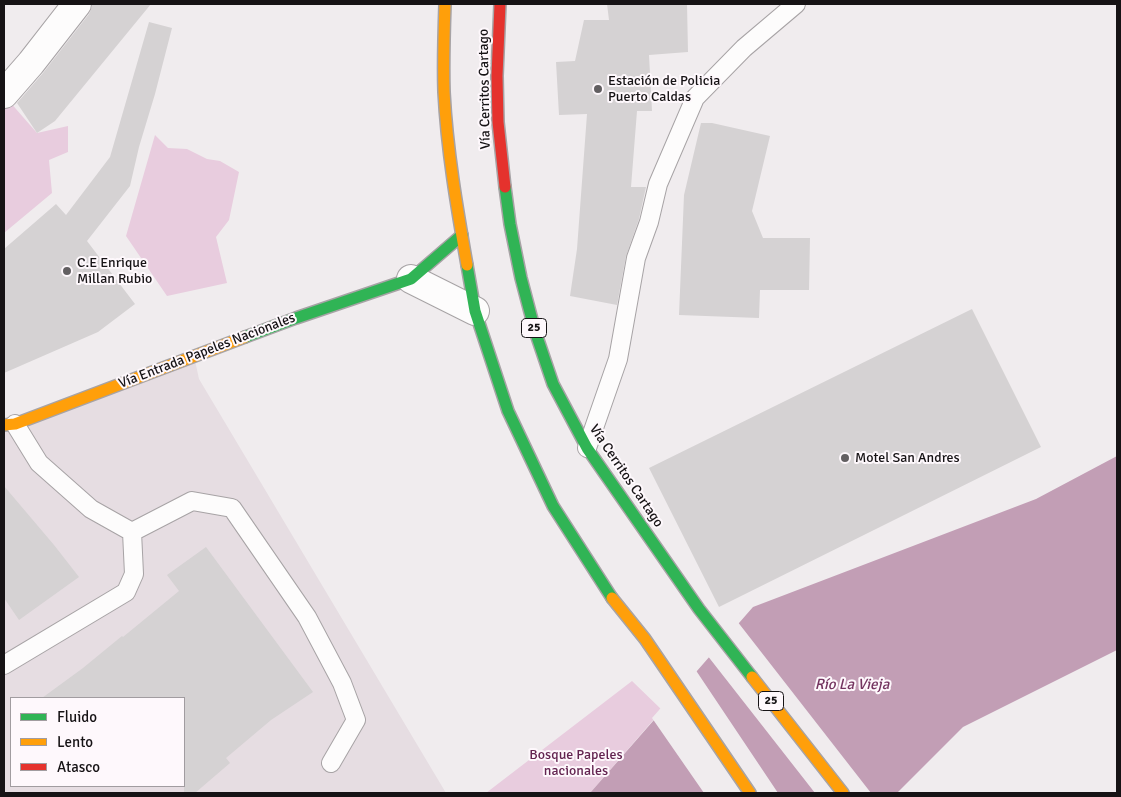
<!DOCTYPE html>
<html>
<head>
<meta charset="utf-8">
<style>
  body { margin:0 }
  #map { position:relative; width:1121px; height:797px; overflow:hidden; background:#f0ecee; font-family:Signika,sans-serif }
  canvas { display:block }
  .frame { position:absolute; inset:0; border:5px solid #161315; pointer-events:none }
  .legend { position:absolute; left:10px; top:697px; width:175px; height:90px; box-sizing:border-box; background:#fef8fc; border:1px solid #a19ca0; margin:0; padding:6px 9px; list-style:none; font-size:15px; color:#161315 }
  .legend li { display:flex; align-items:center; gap:10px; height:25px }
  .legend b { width:25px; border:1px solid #a19ca0 }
</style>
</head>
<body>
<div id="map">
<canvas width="1121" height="797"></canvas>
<div class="frame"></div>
<ul class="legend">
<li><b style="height:6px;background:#30b455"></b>Fluido</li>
<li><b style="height:6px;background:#ff9f0a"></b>Lento</li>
<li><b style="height:6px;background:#e5322d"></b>Atasco</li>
</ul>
</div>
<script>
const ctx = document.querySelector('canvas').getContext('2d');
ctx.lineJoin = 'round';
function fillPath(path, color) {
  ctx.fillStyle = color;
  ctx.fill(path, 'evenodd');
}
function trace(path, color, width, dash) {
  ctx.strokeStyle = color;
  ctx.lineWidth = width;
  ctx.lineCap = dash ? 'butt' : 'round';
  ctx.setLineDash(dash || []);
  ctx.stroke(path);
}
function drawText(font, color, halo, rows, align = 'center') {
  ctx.font = font + ' Signika,sans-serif';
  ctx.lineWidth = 4;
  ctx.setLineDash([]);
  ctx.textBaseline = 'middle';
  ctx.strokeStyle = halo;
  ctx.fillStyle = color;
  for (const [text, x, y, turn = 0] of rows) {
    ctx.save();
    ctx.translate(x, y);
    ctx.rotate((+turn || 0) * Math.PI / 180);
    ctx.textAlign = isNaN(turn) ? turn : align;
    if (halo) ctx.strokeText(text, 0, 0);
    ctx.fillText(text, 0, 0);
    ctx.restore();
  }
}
const built = new Path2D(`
  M 194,356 L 199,379 L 446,793 L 4,793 L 4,425 ZM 11,698 L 184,698 L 184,786 L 11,786 Z`);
const green = new Path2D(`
  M 9,101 L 37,133 L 68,126 L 68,152 L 49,160 L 52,193 L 4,233 L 4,108 Z
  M 155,135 L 168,148 L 187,149 L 207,159 L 220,161 L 239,172 L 229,220 L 216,237 L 227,283 L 167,296 L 126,236 Z
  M 632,681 L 662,710 L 590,793 L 486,793 Z`);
const water = new Path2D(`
  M 1117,456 L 1117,650 L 963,727 L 897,793 L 590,793 L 753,607 L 1036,499 Z`);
const pier = new Path2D(`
  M 737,621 L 871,793 L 815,793 L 707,655 Z
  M 695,669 L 778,793 L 704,793 L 652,718 Z`);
const building = new Path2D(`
  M 92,4 L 151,4 L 55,121 L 37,133 L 17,103 L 43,73 L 89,14 L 92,7 Z
  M 607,4 L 687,4 L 688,52 L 649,55 L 652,111 L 637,111 L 631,187 L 646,187 L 639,219 L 626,256 L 617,305 L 570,296 L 577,249 L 587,114 L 559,115 L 556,62 L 575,61 L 584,20 L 609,20 Z
  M 149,22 L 172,28 L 155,94 L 139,147 L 130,186 L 87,241 L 135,304 L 98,332 L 4,373 L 4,249 L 56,204 L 66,215 L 110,157 Z
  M 701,123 L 712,123 L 770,136 L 752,211 L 763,238 L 810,238 L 809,290 L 760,290 L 759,318 L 679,315 L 684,195 Z
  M 972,309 L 1041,447 L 719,607 L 649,468 Z
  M 4,486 L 54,545 L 79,577 L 19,620 L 4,598 Z
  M 206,547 L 313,692 L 271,720 L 226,758 L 230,763 L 195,793 L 184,793 L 184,698 L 42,698 L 83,668 L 122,636 L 123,637 L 179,591 L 167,575 Z`);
const lane = new Path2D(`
  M 15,424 L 39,463 L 91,509 L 132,532 L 192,501 L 232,508 L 307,617 L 342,683 L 356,720 L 331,763
  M 587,448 L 618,359 L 636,258 L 649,222 L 658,184 L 695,98 L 744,48 L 796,4
  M 4,665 L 126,592 L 134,574 L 132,532`);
const street = new Path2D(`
  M 4,94 L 31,63 L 77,4
  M 411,279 L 475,311`);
const fast = new Path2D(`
  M 505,187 L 510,224 L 521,278 L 535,331 L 553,384 L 587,448 L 699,609 L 752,677
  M 467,265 L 475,311 L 508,411 L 553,506 L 612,598
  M 245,337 L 296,318 L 411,279 L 462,235`);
const slow = new Path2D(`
  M 445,4 C 444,33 443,63 444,92 C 447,150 457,208 467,265
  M 4,425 L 15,424 L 245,337
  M 612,598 L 645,639 L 750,793
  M 752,677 L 843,793`);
const jam = new Path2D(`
  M 500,4 L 497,76 L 498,122 L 505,187`);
const markers = [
  [598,89,5,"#625f61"],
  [67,271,5,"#625f61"],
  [845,458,5,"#625f61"]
];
const shields = [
  [534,328,25],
  [771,701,25]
];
const shieldNames = [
  ["25",534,328],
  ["25",771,701]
];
const poiNames = [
  ["Estación de Policia",608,81],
  ["Puerto Caldas",608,97],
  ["C.E Enrique",77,263],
  ["Millan Rubio",77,279],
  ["Motel San Andres",855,458]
];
const streetNames = [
  ["Vía Cerritos Cartago",485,89,-91],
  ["Vía Entrada Papeles Nacionales",207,351,-21],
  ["Vía Cerritos Cartago",626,476,56]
];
const parkNames = [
  ["Bosque Papeles",576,755],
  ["nacionales",576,771]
];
const waterNames = [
  ["Río La Vieja",852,685]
];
fillPath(built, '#e6dde2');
fillPath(green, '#e8ccde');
fillPath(water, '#c29eb5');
fillPath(pier, '#f0ecee');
fillPath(building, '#d5d2d3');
trace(lane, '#a7a3a5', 20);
trace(street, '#a7a3a5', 30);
trace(fast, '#a7a3a5', 14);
trace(slow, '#a7a3a5', 14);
trace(jam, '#a7a3a5', 14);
trace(lane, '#fdfcfc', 18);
trace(street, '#fdfcfc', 28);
trace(fast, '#30b455', 11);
trace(slow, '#ff9f0a', 11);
trace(jam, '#e5322d', 11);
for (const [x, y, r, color] of markers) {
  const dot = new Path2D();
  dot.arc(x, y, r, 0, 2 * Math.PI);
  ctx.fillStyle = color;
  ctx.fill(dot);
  trace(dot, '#fef8fc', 2);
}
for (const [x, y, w] of shields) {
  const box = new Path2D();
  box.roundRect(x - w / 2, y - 9.5, w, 19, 4);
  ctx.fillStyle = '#fef8fc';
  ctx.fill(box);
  trace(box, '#161315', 1);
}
drawText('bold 12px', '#161315', null, shieldNames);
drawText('14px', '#161315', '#fef8fc', poiNames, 'left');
drawText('14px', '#161315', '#fef8fc', streetNames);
drawText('14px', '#632450', '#fef8fc', parkNames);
drawText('italic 15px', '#743460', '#fef8fc', waterNames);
</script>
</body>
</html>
